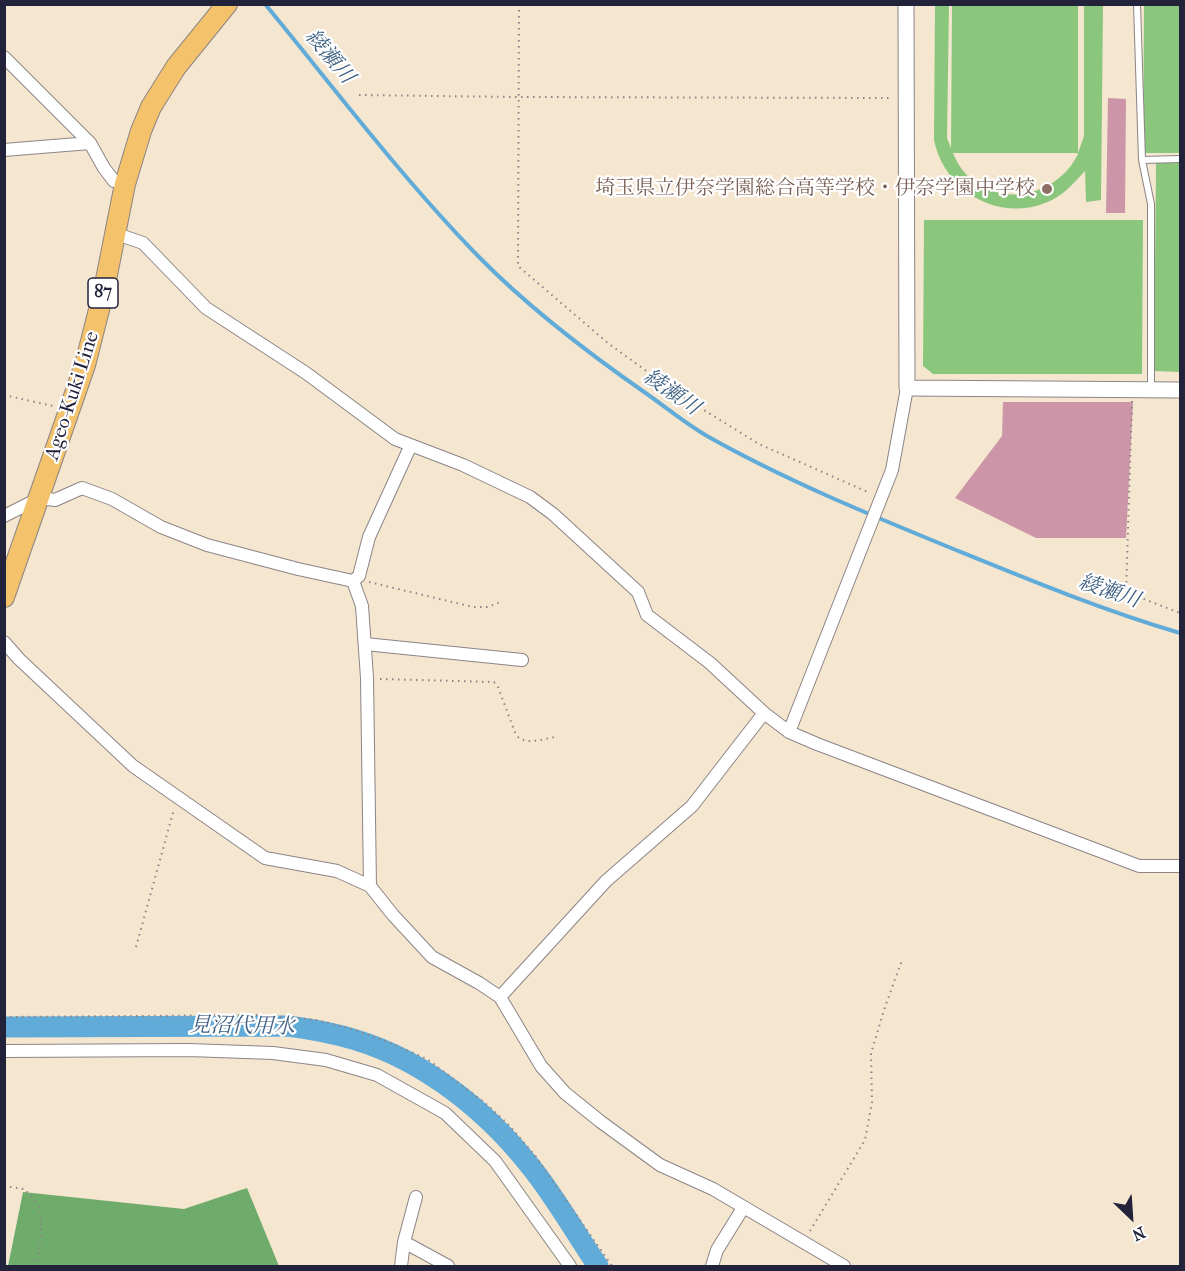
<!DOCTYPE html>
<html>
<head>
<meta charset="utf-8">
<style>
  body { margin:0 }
  #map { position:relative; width:1185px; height:1271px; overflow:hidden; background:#f5e6d0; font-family:"IM FELL French Canon",serif }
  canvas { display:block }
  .frame { position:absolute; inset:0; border:6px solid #22223b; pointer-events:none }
  .north { position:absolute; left:1101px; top:1187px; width:60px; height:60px; -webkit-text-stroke:4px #fff; paint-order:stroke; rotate:155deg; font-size:16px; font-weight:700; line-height:24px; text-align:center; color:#22223b }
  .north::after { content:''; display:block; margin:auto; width:21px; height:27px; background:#22223b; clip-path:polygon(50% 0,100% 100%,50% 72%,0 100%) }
</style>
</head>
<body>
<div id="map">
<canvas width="1185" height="1271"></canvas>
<div class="frame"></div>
<div class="north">N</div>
</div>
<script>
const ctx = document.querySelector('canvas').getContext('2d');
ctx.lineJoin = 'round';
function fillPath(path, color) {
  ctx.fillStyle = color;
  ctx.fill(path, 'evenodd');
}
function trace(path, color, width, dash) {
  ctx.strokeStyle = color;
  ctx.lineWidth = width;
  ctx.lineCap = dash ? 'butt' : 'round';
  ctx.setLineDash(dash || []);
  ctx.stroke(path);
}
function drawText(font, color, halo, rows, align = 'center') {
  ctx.font = font + ' "IM FELL French Canon","Noto Serif JP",serif';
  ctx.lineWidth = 4.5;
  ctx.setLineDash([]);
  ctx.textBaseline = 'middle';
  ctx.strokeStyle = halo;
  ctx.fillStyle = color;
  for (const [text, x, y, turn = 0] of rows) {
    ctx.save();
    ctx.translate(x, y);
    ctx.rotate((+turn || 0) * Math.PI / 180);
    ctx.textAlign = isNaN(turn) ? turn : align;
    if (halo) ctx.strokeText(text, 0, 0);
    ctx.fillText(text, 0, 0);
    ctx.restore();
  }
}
const green = new Path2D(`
  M 935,5 L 949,5 L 947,138 L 951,148 L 952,5 L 1078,5 L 1078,153 L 1084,136 L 1084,5 L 1103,5 L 1101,200 L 1086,202 L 1085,171 C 1073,184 1062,197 1045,203 C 997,222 944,190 934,140 ZM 953,153 L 1077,153 L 1078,154 C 1053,206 975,210 953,153 Z
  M 1144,5 L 1180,5 L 1180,153 L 1143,153 Z
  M 1156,163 L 1180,163 L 1180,372 L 1154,371 Z
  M 924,220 L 1143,220 L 1142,374 L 933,374 L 923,366 Z`);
const forest = new Path2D(`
  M 247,1188 L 279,1266 L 8,1266 L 23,1192 L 184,1209 Z`);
const stream = new Path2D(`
  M 265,4 C 335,89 402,178 479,257 C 529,308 588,353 647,394 C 667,408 686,424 707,436 C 785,480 868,514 951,548 C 1027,579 1102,610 1180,633`);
const river = new Path2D(`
  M 4,1027 L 288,1026 C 311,1029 334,1033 356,1040 C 425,1061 487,1111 531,1167 C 556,1198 576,1234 598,1266`);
const building = new Path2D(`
  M 1108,98 L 1126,99 L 1125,213 L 1106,213 Z
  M 1003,402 L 1133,402 L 1126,538 L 1036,538 L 955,498 L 1002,436 Z`);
const path = new Path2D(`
  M 519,4 L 518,266 L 609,344 L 681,396 L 759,444 L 870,493
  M 359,95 L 518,97 L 893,98
  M 4,395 L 53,406
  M 1132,401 L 1126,592 L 1180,613
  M 369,582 L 473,607 L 488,607 L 500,602
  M 380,679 L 494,682 L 498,687 L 516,735 C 526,746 542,739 555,737
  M 136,947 L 174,809
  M 4,1017 L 262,1015 L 317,1020 L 355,1030 L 388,1042 L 427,1059 L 485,1103 L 509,1125 L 536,1157 L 612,1266
  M 4,1186 L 24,1189 C 29,1194 37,1201 39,1208 C 43,1225 40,1250 36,1266
  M 810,1231 L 865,1140 L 872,1102 L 871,1053 L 885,1007 L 902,960`);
const service = new Path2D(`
  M 1137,4 L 1142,160 L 1151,204 L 1151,389
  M 1142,160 L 1180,159`);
const minor = new Path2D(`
  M 4,57 L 90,143 L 104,168 L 114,181 L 125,184
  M 4,150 L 90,143
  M 114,233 L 143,243 L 206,308 L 306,373 L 395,439 L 463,465 L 530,497 L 553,514 L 638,592 L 647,615 L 710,663 L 764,713
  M 4,516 L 40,498 L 55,500 L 82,488 L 112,499 L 161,527 L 207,545 L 298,569 L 353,581 L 359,576 L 369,537 L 410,447
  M 353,581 L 362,606 L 367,678 L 370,886
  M 4,642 L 19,659 L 133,766 L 265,858 L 337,871 L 370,886 L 393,915 L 432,957 L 479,983 L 500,997 L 541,1066 L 565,1093 L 601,1122 L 660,1165 L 713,1189 L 844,1266
  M 365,644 L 522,660
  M 789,732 L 892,470 L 907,388
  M 500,997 L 606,881 L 692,806 L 764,713 L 789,732 L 817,744 L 1105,853 L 1139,866 L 1180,866
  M 4,1051 L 189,1050 L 273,1053 L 326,1060 L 377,1075 L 445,1113 L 495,1161 L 570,1266
  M 404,1242 L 448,1266
  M 401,1266 L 404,1242 L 416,1197
  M 712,1266 L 717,1250 L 743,1208`);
const tertiary = new Path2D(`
  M 906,4 L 907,388 L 1180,390`);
const primary = new Path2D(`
  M 4,597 L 85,365 L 104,290 L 125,184 L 141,131 L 151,107 L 176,67 L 227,4`);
const markers = [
  [1047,189,6,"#8d6e63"]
];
const shields = [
  [103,293,30]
];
const shieldNames = [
  ["87",103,293]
];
const educationNames = [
  ["埼玉県立伊奈学園総合高等学校・伊奈学園中学校",1035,189]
];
const streetNames = [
  ["Ageo-Kuki Line",73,396,-72]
];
const waterNames = [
  ["綾瀬川",329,57,50],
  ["綾瀬川",671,393,35],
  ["綾瀬川",1109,592,19],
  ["見沼代用水",242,1027,1]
];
fillPath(green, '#8ac77d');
fillPath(forest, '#6fac6c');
trace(stream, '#61abd9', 4);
trace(river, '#61abd9', 21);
fillPath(building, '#cc96a8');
trace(service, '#8c8486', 8);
trace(minor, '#8c8486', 14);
trace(tertiary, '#8c8486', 17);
trace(primary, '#8c8486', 22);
trace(path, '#8c8486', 2, [1.5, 4.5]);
trace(service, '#fff', 6);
trace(minor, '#fff', 12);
trace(tertiary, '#fff', 15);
trace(primary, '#f3c26a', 20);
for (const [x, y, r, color] of markers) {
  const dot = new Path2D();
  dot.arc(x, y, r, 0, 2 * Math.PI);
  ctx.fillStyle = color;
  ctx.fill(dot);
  trace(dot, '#fff', 2);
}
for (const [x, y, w] of shields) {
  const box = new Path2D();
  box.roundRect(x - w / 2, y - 15, w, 30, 4.5);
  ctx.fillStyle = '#fff';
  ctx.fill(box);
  trace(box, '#22223b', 1.5);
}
drawText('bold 18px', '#22223b', null, shieldNames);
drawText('20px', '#785e54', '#fff', educationNames, 'right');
drawText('20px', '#22223b', '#fff', streetNames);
drawText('italic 21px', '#3e6082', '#fff', waterNames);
</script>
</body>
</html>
